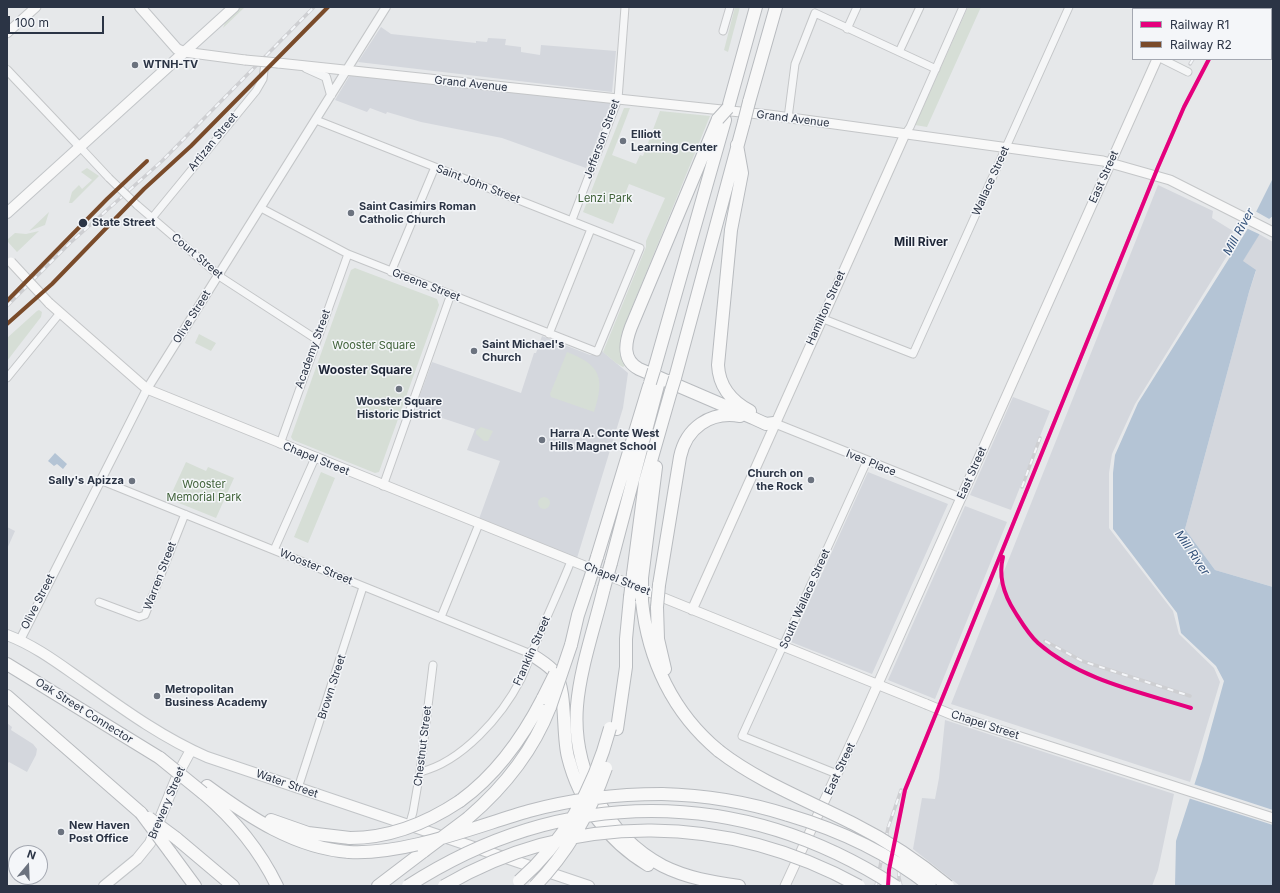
<!DOCTYPE html>
<html>
<head>
<meta charset="utf-8">
<style>
  body { margin:0 }
  #map { position:relative; width:1280px; height:893px; overflow:hidden; background:#e6e8ea; font-family:Inter,sans-serif }
  canvas { display:block }
  .frame { position:absolute; inset:0; border:8px solid #2b3445; pointer-events:none }
  .legend { position:absolute; left:1132px; top:8px; width:140px; height:52px; box-sizing:border-box; background:#f4f6f9; border:1px solid #a4a8b1; margin:0; padding:5px 7px; list-style:none; font-size:12px; color:#2b3445 }
  .legend li { display:flex; align-items:center; gap:8px; height:20px }
  .legend b { width:20px; border:1px solid #a4a8b1 }
  .north { position:absolute; left:8px; top:845px; width:40px; height:40px; box-sizing:border-box; background:#f4f6f9; border:1px solid #a4a8b1; border-radius:50%; rotate:19deg; font-size:11px; font-weight:700; line-height:16px; text-align:center; color:#2b3445 }
  .north::after { content:''; display:block; margin:auto; width:14px; height:18px; background:#6c737f; clip-path:polygon(50% 0,100% 100%,50% 72%,0 100%) }
  .scale { position:absolute; left:8px; top:16px; width:96px; height:18px; box-sizing:border-box; border:2px solid #2b3445; border-top:0; padding-left:5px; font-size:12px; line-height:14px; white-space:nowrap; color:#2b3445; -webkit-text-stroke:3px #f4f6f9; paint-order:stroke }
</style>
</head>
<body>
<div id="map">
<canvas width="1280" height="893"></canvas>
<div class="frame"></div>
<ul class="legend">
<li><b style="height:5px;background:#e5007d"></b>Railway R1</li>
<li><b style="height:5px;background:#7a4b2a"></b>Railway R2</li>
</ul>
<div class="north">N</div>
<div class="scale">100 m</div>
</div>
<script>
const ctx = document.querySelector('canvas').getContext('2d');
ctx.lineJoin = 'round';
function fillPath(path, color) {
  ctx.fillStyle = color;
  ctx.fill(path, 'evenodd');
}
function trace(path, color, width, dash) {
  ctx.strokeStyle = color;
  ctx.lineWidth = width;
  ctx.lineCap = dash ? 'butt' : 'round';
  ctx.setLineDash(dash || []);
  ctx.stroke(path);
}
function drawText(font, color, halo, rows, align = 'center') {
  ctx.font = font + ' Inter,sans-serif';
  ctx.lineWidth = 3;
  ctx.setLineDash([]);
  ctx.textBaseline = 'middle';
  ctx.strokeStyle = halo;
  ctx.fillStyle = color;
  for (const [text, x, y, turn = 0] of rows) {
    ctx.save();
    ctx.translate(x, y);
    ctx.rotate((+turn || 0) * Math.PI / 180);
    ctx.textAlign = isNaN(turn) ? turn : align;
    if (halo) ctx.strokeText(text, 0, 0);
    ctx.fillText(text, 0, 0);
    ctx.restore();
  }
}
const built = new Path2D(`
  M 381,27 L 391,34 L 476,43 L 476,41 L 487,42 L 488,38 L 506,39 L 505,45 L 521,47 L 521,52 L 540,55 L 541,45 L 616,51 L 612,92 L 358,62 Z
  M 350,75 L 611,103 L 586,168 L 502,138 L 421,122 L 387,112 L 386,114 L 370,108 L 367,112 L 335,100 Z
  M 1158,185 L 1213,211 L 1212,218 L 1233,231 L 1232,234 L 1238,238 L 1135,404 L 1112,454 L 1109,473 L 1109,528 L 1173,611 L 1179,634 L 1214,668 L 1220,682 L 1190,782 L 951,704 Z
  M 1259,234 L 1273,242 L 1273,587 L 1215,570 L 1185,529 L 1249,292 L 1256,271 L 1242,262 Z
  M 542,336 L 590,355 L 597,355 L 602,351 L 628,373 L 623,408 L 577,558 L 479,519 L 500,461 L 467,450 L 475,429 L 415,409 L 432,362 L 521,393 L 534,353 L 536,353 Z
  M 1013,397 L 1050,411 L 1011,510 L 970,495 Z
  M 868,472 L 948,504 L 872,674 L 791,642 Z
  M 965,506 L 1007,522 L 935,699 L 888,680 Z
  M 7,527 L 15,531 L 7,549 Z
  M 945,720 L 1174,794 L 1158,870 L 1152,886 L 960,886 L 913,849 L 922,798 L 935,799 L 939,778 Z
  M 7,723 L 12,727 L 11,730 L 33,744 L 37,749 L 36,755 L 27,772 L 9,762 L 7,764 Z`);
const green = new Path2D(`
  M 240,7 L 245,7 L 223,28 L 226,20 Z
  M 735,7 L 740,7 L 728,52 L 724,50 Z
  M 968,7 L 981,7 L 927,127 L 915,125 Z
  M 624,108 L 630,108 L 612,155 L 636,164 L 640,155 L 643,156 L 660,111 L 710,116 L 622,332 L 620,352 L 626,365 L 623,367 L 616,363 L 603,352 L 646,247 L 646,241 L 665,198 L 629,184 L 613,224 L 583,212 Z
  M 87,168 L 99,176 L 72,203 L 69,203 L 72,192 L 79,185 L 82,189 L 92,180 L 81,172 Z
  M 49,212 L 45,225 L 29,231 Z
  M 39,231 L 17,252 L 8,242 L 8,239 L 15,233 L 26,234 Z
  M 355,268 L 437,299 L 439,305 L 379,472 L 375,473 L 293,440 L 291,437 L 351,270 Z
  M 39,310 L 42,312 L 41,317 L 7,361 L 7,338 L 37,311 Z
  M 199,334 L 216,343 L 211,351 L 195,343 Z
  M 567,352 C 601,365 605,378 594,412 L 551,397 L 550,394 Z
  M 481,427 L 493,431 L 488,441 L 484,441 L 476,434 L 476,431 Z
  M 186,462 L 206,471 L 208,467 L 234,478 L 216,518 L 169,499 Z
  M 321,472 L 335,478 L 308,543 L 294,537 Z
  M538 503a6 6 0 1 1 12 0a6 6 0 1 1-12 0Z`);
const water = new Path2D(`
  M 1273,178 L 1273,216 L 1269,219 L 1243,261 L 1256,270 L 1249,292 L 1185,529 L 1215,570 L 1273,587 L 1273,886 L 1175,886 L 1176,841 L 1202,761 L 1224,681 L 1216,666 L 1181,633 L 1177,613 L 1113,529 L 1113,473 L 1115,455 L 1138,403 L 1247,230 Z
  M 55,453 L 67,464 L 63,469 L 57,464 L 54,466 L 48,461 Z`);
const pier = new Path2D(`
  M 1255,211 L 1271,220 L 1261,235 L 1246,228 Z
  M 1193,784 L 1273,810 L 1273,825 L 1188,798 Z`);
const minor = new Path2D(`
  M 815,13 L 936,69
  M 847,29 L 857,7
  M 723,31 L 730,7
  M 899,52 L 920,7
  M 1162,59 L 1188,72
  M 788,118 L 795,64 L 815,13
  M 905,134 L 910,127 L 963,7
  M 80,147 L 109,178
  M 137,205 L 222,278 L 316,339
  M 261,208 L 348,254 L 597,352 L 640,248 L 316,120
  M 152,218 L 256,91 L 263,79 L 265,62
  M 572,220 L 618,99 L 625,7
  M 391,272 L 435,167
  M 821,318 L 913,354 L 1069,7
  M 549,334 L 591,229
  M 7,378 L 60,313
  M 280,444 L 348,254
  M 100,480 L 531,654
  M 383,486 L 451,294
  M 274,550 L 315,458
  M 99,602 L 139,617 L 145,615 L 185,514
  M 441,617 L 479,524
  M 420,772 C 462,762 502,716 521,679 C 528,663 534,647 541,631 C 551,607 562,584 571,561
  M 837,774 L 742,736 L 867,461
  M 298,788 L 363,587
  M 409,826 L 413,812 L 420,772 L 433,665`);
const tertiary = new Path2D(`
  M 306,68 L 326,77 L 331,95
  M 7,70 L 80,147
  M 774,423 L 961,498
  M 20,640 L 147,389 L 386,7`);
const secondary = new Path2D(`
  M 1179,9 L 1180,7
  M 7,33 L 36,7
  M 184,52 L 245,60
  M 278,63 L 769,115 L 1103,161 L 1170,180 L 1273,232
  M 49,303 L 147,389 L 926,704
  M 692,610 L 905,134
  M 955,716 L 1273,818
  M 785,886 L 860,724 L 1157,59`);
const primary = new Path2D(`
  M 140,7 L 177,49 L 184,52
  M 7,213 L 234,7
  M 7,635 C 36,646 59,664 85,682 C 123,709 163,738 207,757 L 589,886
  M 104,886 L 137,859 L 150,843 L 179,772 L 191,750`);
const motorway = new Path2D(`
  M 749,102 L 776,7
  M 728,108 L 756,7
  M 718,119 L 631,327 C 625,343 622,360 639,369 L 753,418 L 766,424 L 774,423
  M 737,145 L 742,173 L 731,230 L 718,365 C 719,386 731,401 750,411
  M 654,370 L 725,120
  M 675,378 L 744,122
  M 597,557 L 649,386
  M 611,563 L 658,385
  M 633,574 L 645,482 L 671,391
  M 642,578 L 656,467
  M 659,585 L 680,457 C 686,428 710,411 740,416
  M 604,588 C 595,626 580,668 577,706 C 572,769 606,836 663,866 C 687,878 712,882 739,886
  M 642,601 C 648,660 673,713 719,751
  M 657,607 L 658,639 L 665,669
  M 571,645 L 578,615 L 589,582
  M 531,654 C 539,660 549,665 555,673 C 567,690 562,735 568,757 C 579,802 609,842 648,865
  M 7,664 L 160,758
  M 7,696 L 141,813
  M 617,729 L 626,667 L 626,639 L 630,597
  M 207,786 C 249,817 295,848 349,852
  M 203,793 C 234,819 259,849 277,886
  M 662,794 C 705,795 747,802 788,815
  M 460,801 C 496,775 523,737 543,698
  M 468,818 C 503,788 533,751 550,707
  M 271,820 L 308,833 L 350,838
  M 176,838 L 233,886
  M 170,852 L 195,886
  M 378,886 L 424,851`);
const rail = new Path2D(`
  M 1226,9 L 1227,7
  M 1242,9 L 1243,7
  M 1190,64 L 1193,59
  M 7,306 L 70,243 L 162,161 L 314,7
  M 1022,487 L 1040,438
  M 1002,558 C 998,578 1004,595 1015,612 C 1022,623 1029,635 1039,643 C 1080,680 1140,692 1191,708
  M 1045,641 L 1082,661 L 1190,696
  M 897,846 L 899,878 L 901,886
  M 876,886 L 888,828 L 901,790
  M 888,886 L 889,870 L 905,790 L 1158,167 L 1184,107 L 1209,59`);
const minorBridge = new Path2D(`
  M 109,178 L 137,205`);
const secondaryBridge = new Path2D(`
  M 245,60 L 278,63
  M 11,262 L 49,303
  M 926,704 L 955,716`);
const motorwayBridge = new Path2D(`
  M 718,119 L 728,108
  M 744,122 L 749,102
  M 650,383 L 654,370
  M 671,391 L 675,378
  M 589,582 L 597,557
  M 604,588 L 611,563
  M 630,597 L 633,574
  M 642,601 L 642,578
  M 657,607 L 659,585
  M 543,698 L 555,674
  M 550,707 L 571,645
  M 719,751 C 759,782 809,801 854,824 C 888,841 919,862 948,886
  M 160,758 L 203,793
  M 141,813 L 170,852
  M 788,815 C 839,830 888,853 930,886
  M 149,818 L 176,838
  M 350,838 C 390,838 427,823 460,801
  M 424,851 L 468,818
  M 349,852 C 406,855 474,827 529,811 C 573,799 617,794 662,794
  M 519,881 C 566,840 594,788 610,728
  M 408,886 C 563,786 740,786 895,886
  M 444,886 C 574,810 728,814 859,886
  M 535,886 C 567,853 591,811 606,768`);
const rail1 = new Path2D(`
  M 1003,557 C 998,577 1004,595 1015,612 C 1022,623 1029,635 1038,643 C 1080,680 1140,692 1191,708
  M 888,886 L 889,870 L 905,790 L 1158,167 L 1184,107 L 1209,59`);
const rail2 = new Path2D(`
  M 7,301 L 107,199 L 147,161
  M 7,324 L 52,284 L 144,189 L 191,146 L 328,7`);
const markers = [
  [135,65,4,"#6c737f"],
  [623,141,4,"#6c737f"],
  [351,213,4,"#6c737f"],
  [83,223,5,"#2b3445"],
  [474,351,4,"#6c737f"],
  [399,389,4,"#6c737f"],
  [542,440,4,"#6c737f"],
  [811,480,4,"#6c737f"],
  [132,481,4,"#6c737f"],
  [157,696,4,"#6c737f"],
  [61,832,4,"#6c737f"]
];
const poiNames = [
  ["WTNH-TV",143,65],
  ["Elliott",631,135],
  ["Learning Center",631,148],
  ["Saint Casimirs Roman",359,207],
  ["Catholic Church",359,220],
  ["Saint Michael's",482,345],
  ["Church",482,358],
  ["Wooster Square",399,402,"center"],
  ["Historic District",399,415,"center"],
  ["Harra A. Conte West",550,434],
  ["Hills Magnet School",550,447],
  ["Church on",803,474,"right"],
  ["the Rock",803,487,"right"],
  ["Sally's Apizza",124,481,"right"],
  ["Metropolitan",165,690],
  ["Business Academy",165,703],
  ["New Haven",69,826],
  ["Post Office",69,839]
];
const streetNames = [
  ["Grand Avenue",471,84,6],
  ["Grand Avenue",793,119,7],
  ["Jefferson Street",602,139,-70],
  ["Artizan Street",213,142,-51],
  ["East Street",1104,177,-66],
  ["Wallace Street",991,181,-66],
  ["Saint John Street",478,184,21],
  ["Court Street",197,256,40],
  ["Greene Street",426,285,21],
  ["Hamilton Street",826,308,-66],
  ["Olive Street",192,317,-58],
  ["Academy Street",313,349,-70],
  ["Chapel Street",316,459,22],
  ["Ives Place",871,463,22],
  ["East Street",972,473,-66],
  ["Wooster Street",316,567,22],
  ["Warren Street",160,576,-69],
  ["Chapel Street",617,579,22],
  ["South Wallace Street",805,599,-66],
  ["Olive Street",38,602,-63],
  ["Franklin Street",532,651,-66],
  ["Brown Street",332,687,-72],
  ["Oak Street Connector",84,711,32],
  ["Chapel Street",985,725,18],
  ["Chestnut Street",423,746,-83],
  ["East Street",840,769,-65],
  ["Water Street",287,784,19],
  ["Brewery Street",167,803,-67]
];
const parkNames = [
  ["Lenzi Park",605,199],
  ["Wooster Square",374,346],
  ["Wooster",204,485],
  ["Memorial Park",204,498]
];
const stopNames = [
  ["State Street",92,223]
];
const waterNames = [
  ["Mill River",1239,232,-61],
  ["Mill River",1192,553,56]
];
const neighbourhoodNames = [
  ["Mill River",921,242],
  ["Wooster Square",365,370]
];
fillPath(built, '#d4d7dd');
fillPath(green, '#d6ded6');
fillPath(water, '#b4c4d5');
fillPath(pier, '#e6e8ea');
trace(minor, '#c4c6c8', 9);
trace(tertiary, '#c4c6c8', 10);
trace(secondary, '#c4c6c8', 11);
trace(primary, '#c2c5c8', 12);
trace(motorway, '#b8bbbf', 14);
trace(minor, '#f5f6f7', 7);
trace(tertiary, '#f5f6f7', 8);
trace(secondary, '#f8f8f8', 9);
trace(primary, '#f8f8f8', 10);
trace(motorway, '#f8f8f8', 12);
trace(rail, '#cecfd2', 3.5);
trace(rail, '#f4f6f9', 2, [6]);
trace(minorBridge, '#c4c6c8', 9, []);
trace(secondaryBridge, '#c4c6c8', 11, []);
trace(motorwayBridge, '#b8bbbf', 14, []);
trace(minorBridge, '#f5f6f7', 7);
trace(secondaryBridge, '#f8f8f8', 9);
trace(motorwayBridge, '#f8f8f8', 12);
trace(rail1, '#e5007d', 4);
trace(rail2, '#7a4b2a', 4);
for (const [x, y, r, color] of markers) {
  const dot = new Path2D();
  dot.arc(x, y, r, 0, 2 * Math.PI);
  ctx.fillStyle = color;
  ctx.fill(dot);
  trace(dot, '#f4f6f9', 1.5);
}
drawText('bold 11px', '#2b3445', '#f4f6f9', poiNames, 'left');
drawText('11px', '#2b3445', '#f4f6f9', streetNames);
drawText('11px', '#3f6138', '#f4f6f9', parkNames);
drawText('bold 11px', '#2b3445', '#f4f6f9', stopNames, 'left');
drawText('italic 12px', '#34527a', '#f4f6f9', waterNames);
drawText('bold 12px', '#1d2536', '#f4f6f9', neighbourhoodNames);
</script>
</body>
</html>
